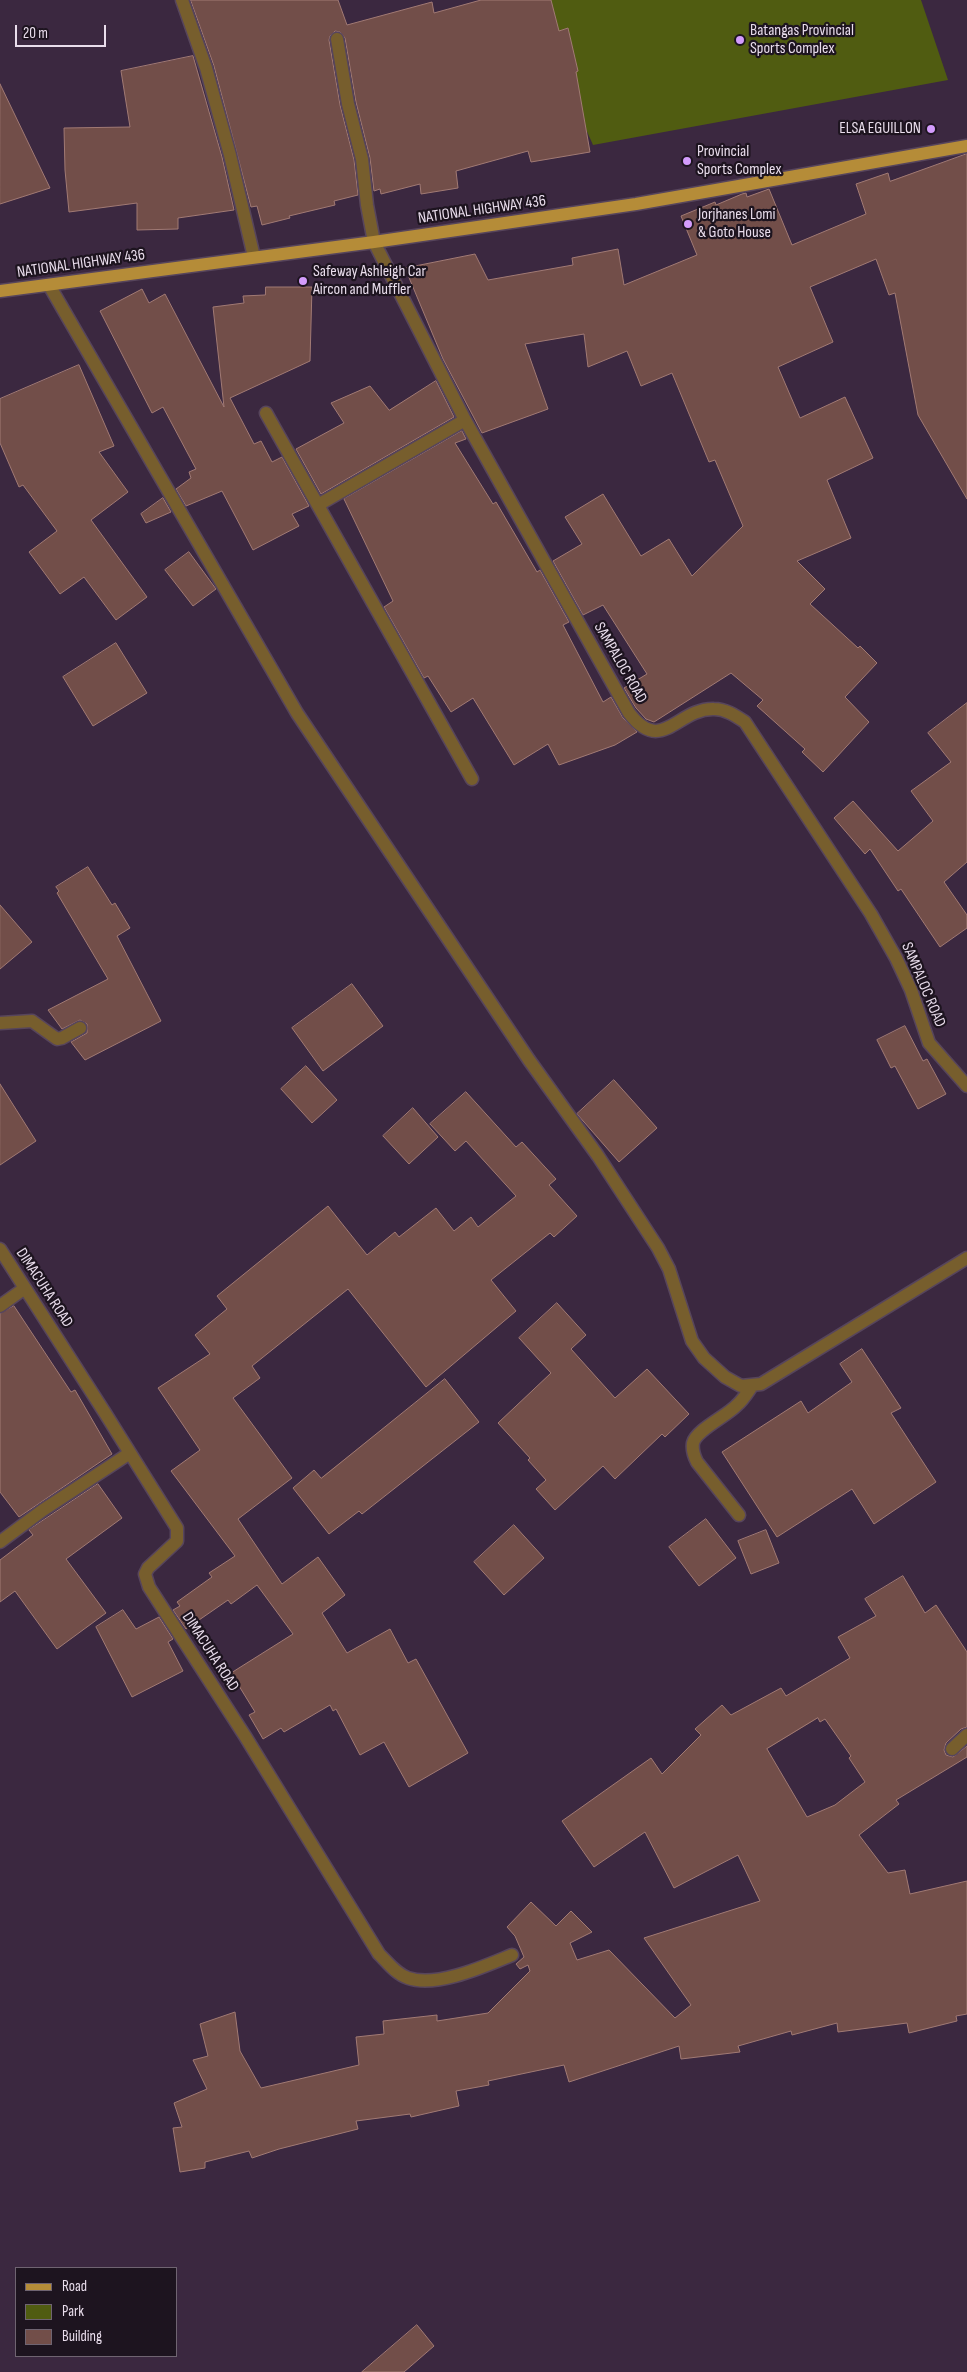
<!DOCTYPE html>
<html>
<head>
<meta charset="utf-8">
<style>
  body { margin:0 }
  #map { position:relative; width:967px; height:2372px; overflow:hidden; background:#3b2840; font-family:"Sofia Sans Condensed",sans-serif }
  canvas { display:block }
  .legend { position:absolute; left:15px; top:2267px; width:162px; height:90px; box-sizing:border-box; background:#1d141f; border:1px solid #6f6471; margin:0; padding:6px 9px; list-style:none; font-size:15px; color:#e9ddec }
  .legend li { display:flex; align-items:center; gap:10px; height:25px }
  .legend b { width:25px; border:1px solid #6f6471 }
  .scale { position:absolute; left:15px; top:25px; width:91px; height:22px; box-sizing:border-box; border:2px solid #e9ddec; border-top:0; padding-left:6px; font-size:15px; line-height:18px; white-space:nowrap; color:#e9ddec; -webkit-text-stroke:4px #1d141f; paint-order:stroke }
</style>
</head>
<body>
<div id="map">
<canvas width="967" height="2372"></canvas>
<ul class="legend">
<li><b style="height:6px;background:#b58c38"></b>Road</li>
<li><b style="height:14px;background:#505c11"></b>Park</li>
<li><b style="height:14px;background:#724e49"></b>Building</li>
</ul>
<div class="scale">20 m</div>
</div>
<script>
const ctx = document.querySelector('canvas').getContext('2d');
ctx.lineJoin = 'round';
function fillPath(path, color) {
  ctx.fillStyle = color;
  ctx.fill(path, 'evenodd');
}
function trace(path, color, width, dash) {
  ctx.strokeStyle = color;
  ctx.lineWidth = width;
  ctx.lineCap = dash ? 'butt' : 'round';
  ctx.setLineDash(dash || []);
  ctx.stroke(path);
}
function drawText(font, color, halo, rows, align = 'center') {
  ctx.font = font + ' "Sofia Sans Condensed",sans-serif';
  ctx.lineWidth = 4.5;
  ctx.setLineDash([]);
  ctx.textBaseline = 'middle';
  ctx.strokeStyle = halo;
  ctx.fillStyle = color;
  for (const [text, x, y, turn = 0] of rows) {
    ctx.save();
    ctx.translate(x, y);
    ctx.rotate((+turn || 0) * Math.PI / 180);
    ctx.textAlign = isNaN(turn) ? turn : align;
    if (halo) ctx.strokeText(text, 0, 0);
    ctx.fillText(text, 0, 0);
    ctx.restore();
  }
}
const green = new Path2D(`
  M 529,0 L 921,0 L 948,80 L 593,145 Z`);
const building = new Path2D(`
  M 191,0 L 338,0 L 347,25 L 432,2 L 434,13 L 481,0 L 551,0 L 559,31 L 568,28 L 578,71 L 576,72 L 590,152 L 531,162 L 528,151 L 456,171 L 458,188 L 421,194 L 420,184 L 381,194 L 380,189 L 374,191 L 370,158 L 356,102 L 345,38 L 340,32 L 335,31 L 330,36 L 329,40 L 340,105 L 354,160 L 358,195 L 334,201 L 335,205 L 289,216 L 290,218 L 262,225 L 257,206 L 251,207 L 214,66 Z
  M 193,56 L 222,157 L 234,210 L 178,218 L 178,229 L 137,230 L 137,203 L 69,212 L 65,170 L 64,128 L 130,127 L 121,71 Z
  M 0,84 L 50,188 L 0,204 Z
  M 967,154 L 967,499 L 918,415 L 895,293 L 889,295 L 876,259 L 810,287 L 833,342 L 778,367 L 800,418 L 845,397 L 873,458 L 827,480 L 851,538 L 797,561 L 825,589 L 810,604 L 858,648 L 860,646 L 877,663 L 845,697 L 869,722 L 823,772 L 802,752 L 805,749 L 757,706 L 763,700 L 731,673 L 654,722 L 646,719 L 636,708 L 624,688 L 647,674 L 603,605 L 583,615 L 553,561 L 582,544 L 565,517 L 603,494 L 641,556 L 669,539 L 692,576 L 743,526 L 715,460 L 709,462 L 672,373 L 641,386 L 627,351 L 588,367 L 584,334 L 525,344 L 548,409 L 482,433 L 443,359 L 405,268 L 475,254 L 488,280 L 573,265 L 572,258 L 618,249 L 624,285 L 697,255 L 681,216 L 715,202 L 716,205 L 742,194 L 746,193 L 747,197 L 769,189 L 792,245 L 866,214 L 856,184 L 888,173 L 890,181 Z
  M 266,287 L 312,287 L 310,361 L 230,398 L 254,444 L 261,441 L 272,462 L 282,457 L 309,506 L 292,514 L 299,526 L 253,550 L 222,491 L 186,506 L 176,489 L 191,478 L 189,472 L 196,469 L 163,407 L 152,413 L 100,311 L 142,289 L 149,303 L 165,294 L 224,407 L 213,307 L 244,303 L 243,296 L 265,295 Z
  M 79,365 L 114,446 L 99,452 L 128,492 L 91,520 L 147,597 L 116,620 L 84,577 L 60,594 L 29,552 L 57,531 L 23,485 L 19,487 L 0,443 L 0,399 Z
  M 436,381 L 454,417 L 321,494 L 296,449 L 344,423 L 331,403 L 370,386 L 389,410 Z
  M 462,431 L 466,439 L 455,443 L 493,504 L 496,502 L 537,572 L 540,570 L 569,622 L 563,625 L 603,702 L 611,697 L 623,718 L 637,732 L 615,745 L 559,765 L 548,744 L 514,765 L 473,698 L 451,712 L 428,676 L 424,678 L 384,607 L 393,601 L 344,499 Z
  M 163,498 L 171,512 L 146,523 L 141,514 Z
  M 189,552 L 216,589 L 193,606 L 165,570 Z
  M 116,643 L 147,693 L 93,726 L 63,677 Z
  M 967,703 L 967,862 L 944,882 L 967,915 L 967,928 L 940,947 L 901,889 L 898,891 L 870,849 L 865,854 L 834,818 L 853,801 L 898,851 L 933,821 L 911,791 L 951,762 L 928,733 Z
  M 88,867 L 112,905 L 115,903 L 130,928 L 117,936 L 161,1021 L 85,1060 L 71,1042 L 87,1033 L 87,1024 L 80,1020 L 62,1029 L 48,1010 L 108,979 L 57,893 L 59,891 L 56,887 Z
  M 0,905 L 32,942 L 0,969 Z
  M 352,984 L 383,1026 L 323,1071 L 292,1028 Z
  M 905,1026 L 923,1061 L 927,1059 L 946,1094 L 918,1109 L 895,1066 L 891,1068 L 877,1040 Z
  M 306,1066 L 337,1100 L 312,1123 L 281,1089 Z
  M 614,1080 L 657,1128 L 619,1162 L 577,1114 Z
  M 0,1084 L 36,1141 L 0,1165 Z
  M 466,1092 L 516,1147 L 522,1142 L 556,1179 L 549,1185 L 577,1216 L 554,1237 L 550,1233 L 491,1280 L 516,1311 L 426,1387 L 348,1289 L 252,1366 L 260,1378 L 233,1398 L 292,1478 L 238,1519 L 282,1584 L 318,1557 L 345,1595 L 322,1613 L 347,1653 L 390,1629 L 408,1663 L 416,1659 L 468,1753 L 409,1787 L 384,1742 L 360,1755 L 336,1709 L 333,1711 L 330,1705 L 284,1732 L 281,1728 L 263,1739 L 249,1715 L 255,1712 L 231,1673 L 293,1634 L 257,1585 L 231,1604 L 228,1600 L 186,1629 L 173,1610 L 180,1606 L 177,1602 L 212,1577 L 209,1573 L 235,1556 L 171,1471 L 200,1450 L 158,1388 L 210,1354 L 195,1335 L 227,1309 L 217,1296 L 328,1206 L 367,1255 L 395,1232 L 399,1237 L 436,1208 L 454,1231 L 471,1217 L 478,1227 L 516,1196 L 466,1141 L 455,1151 L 430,1124 Z
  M 413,1108 L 438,1137 L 409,1164 L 383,1136 Z
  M 557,1303 L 586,1335 L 571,1349 L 615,1398 L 647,1369 L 689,1414 L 665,1437 L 662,1434 L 615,1479 L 603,1466 L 555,1510 L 536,1489 L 546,1480 L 528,1460 L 530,1458 L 498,1423 L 551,1373 L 519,1338 Z
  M 14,1306 L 71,1392 L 75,1390 L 112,1454 L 19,1517 L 0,1492 L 0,1314 Z
  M 862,1349 L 901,1408 L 891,1413 L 936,1482 L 874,1524 L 852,1489 L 777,1537 L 722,1452 L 801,1401 L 808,1413 L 852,1382 L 840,1364 Z
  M 445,1379 L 479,1422 L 362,1514 L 359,1511 L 329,1534 L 293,1488 L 314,1470 L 321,1478 Z
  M 98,1484 L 122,1518 L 66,1559 L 106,1613 L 57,1649 L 15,1591 L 0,1602 L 0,1560 L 33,1535 L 29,1530 Z
  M 706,1519 L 736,1558 L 699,1586 L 669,1547 Z
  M 514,1525 L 544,1558 L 504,1595 L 474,1562 Z
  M 766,1530 L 779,1563 L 751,1574 L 738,1541 Z
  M 903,1576 L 925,1613 L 936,1605 L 967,1652 L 967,1727 L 961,1729 L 946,1743 L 944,1750 L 946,1755 L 953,1757 L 967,1746 L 967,1757 L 896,1800 L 899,1804 L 859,1835 L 888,1873 L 905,1870 L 910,1894 L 967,1881 L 967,2014 L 956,2016 L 957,2021 L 909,2033 L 907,2023 L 838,2032 L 837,2023 L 792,2035 L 791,2031 L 738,2046 L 740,2052 L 681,2059 L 679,2046 L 569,2082 L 564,2065 L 488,2081 L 489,2085 L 456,2091 L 459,2106 L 411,2117 L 410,2114 L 356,2121 L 358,2129 L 279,2149 L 252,2158 L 249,2151 L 205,2162 L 205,2168 L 180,2172 L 173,2128 L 182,2127 L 174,2103 L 207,2089 L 193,2060 L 208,2056 L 200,2024 L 235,2012 L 240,2051 L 261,2088 L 359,2065 L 356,2037 L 384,2034 L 383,2021 L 437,2015 L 437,2021 L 488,2013 L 530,1971 L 528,1965 L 520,1969 L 516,1964 L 524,1957 L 515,1936 L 507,1927 L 531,1902 L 556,1926 L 571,1911 L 592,1932 L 570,1943 L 577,1960 L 609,1950 L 675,2018 L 691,2005 L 644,1938 L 760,1901 L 738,1855 L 674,1888 L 645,1832 L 594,1867 L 562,1821 L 651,1758 L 662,1774 L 701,1735 L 695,1729 L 722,1705 L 731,1715 L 781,1688 L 786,1696 L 850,1658 L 838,1637 L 876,1616 L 865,1599 ZM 818,1718 L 820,1722 L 825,1719 L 851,1756 L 849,1758 L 865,1782 L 835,1805 L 807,1817 L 767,1749 Z
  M 123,1610 L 136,1629 L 159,1617 L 173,1639 L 168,1642 L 183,1671 L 132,1697 L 96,1627 Z
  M 417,2325 L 434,2346 L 404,2372 L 362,2372 Z`);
const minor = new Path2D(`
  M 182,0 L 206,68 L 230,155 L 254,257
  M 337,39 L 348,104 L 362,159 L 367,205 L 374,242 L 465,420 L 629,713 C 662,756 677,708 714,709 C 726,709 736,716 745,722 L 871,914 L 896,958 L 911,990 L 929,1043 L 967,1086
  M 49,285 L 297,713 L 529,1060 L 598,1156 L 658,1248 L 669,1269 L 692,1341 L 704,1358 L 725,1377 L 741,1386 L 761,1384 L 967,1258
  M 266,413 L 472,779
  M 318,505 L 465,420
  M 0,1023 L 32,1021 L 57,1039 L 62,1038 L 80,1028
  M 0,1249 L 105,1413 L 177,1528 L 177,1541 L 148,1568 L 145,1574 L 149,1587 L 245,1736 L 379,1954 C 388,1963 396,1974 408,1978 C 437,1988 485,1966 512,1955
  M 0,1306 L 25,1288
  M 739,1515 L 697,1462 C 694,1456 692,1449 693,1443 C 696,1430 727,1416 737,1405 C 743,1400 747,1393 752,1386
  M 0,1542 L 43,1510 L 130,1453
  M 952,1749 L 967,1735`);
const major = new Path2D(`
  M 0,291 L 374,242 L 636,204 L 967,146`);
const markers = [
  [740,40,5,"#d39cfc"],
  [931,129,5,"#d39cfc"],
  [687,161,5,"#d39cfc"],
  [688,224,5,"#d39cfc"],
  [303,281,5,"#d39cfc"]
];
const poiNames = [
  ["Batangas Provincial",750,31],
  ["Sports Complex",750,49],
  ["ELSA EGUILLON",921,129,"right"],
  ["Provincial",697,152],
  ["Sports Complex",697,170],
  ["Jorjhanes Lomi",698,215],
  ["& Goto House",698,233],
  ["Safeway Ashleigh Car",313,272],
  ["Aircon and Muffler",313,290]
];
const streetNames = [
  ["NATIONAL HIGHWAY 436",482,210,-8],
  ["NATIONAL HIGHWAY 436",81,264,-8],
  ["SAMPALOC ROAD",620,663,60],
  ["SAMPALOC ROAD",923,985,67],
  ["DIMACUHA ROAD",44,1288,57],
  ["DIMACUHA ROAD",210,1652,57]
];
fillPath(green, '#505c11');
fillPath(building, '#724e49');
trace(building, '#a17a74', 1);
trace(minor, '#57455c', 15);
trace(major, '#57455c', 15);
trace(minor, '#775e2d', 12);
trace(major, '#b58c38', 12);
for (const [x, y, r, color] of markers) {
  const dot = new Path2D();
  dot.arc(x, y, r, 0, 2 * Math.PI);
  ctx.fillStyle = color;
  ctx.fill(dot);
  trace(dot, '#1d141f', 2);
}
drawText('16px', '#e9ddec', '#1d141f', poiNames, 'left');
drawText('16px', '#e9ddec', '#1d141f', streetNames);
</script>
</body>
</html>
